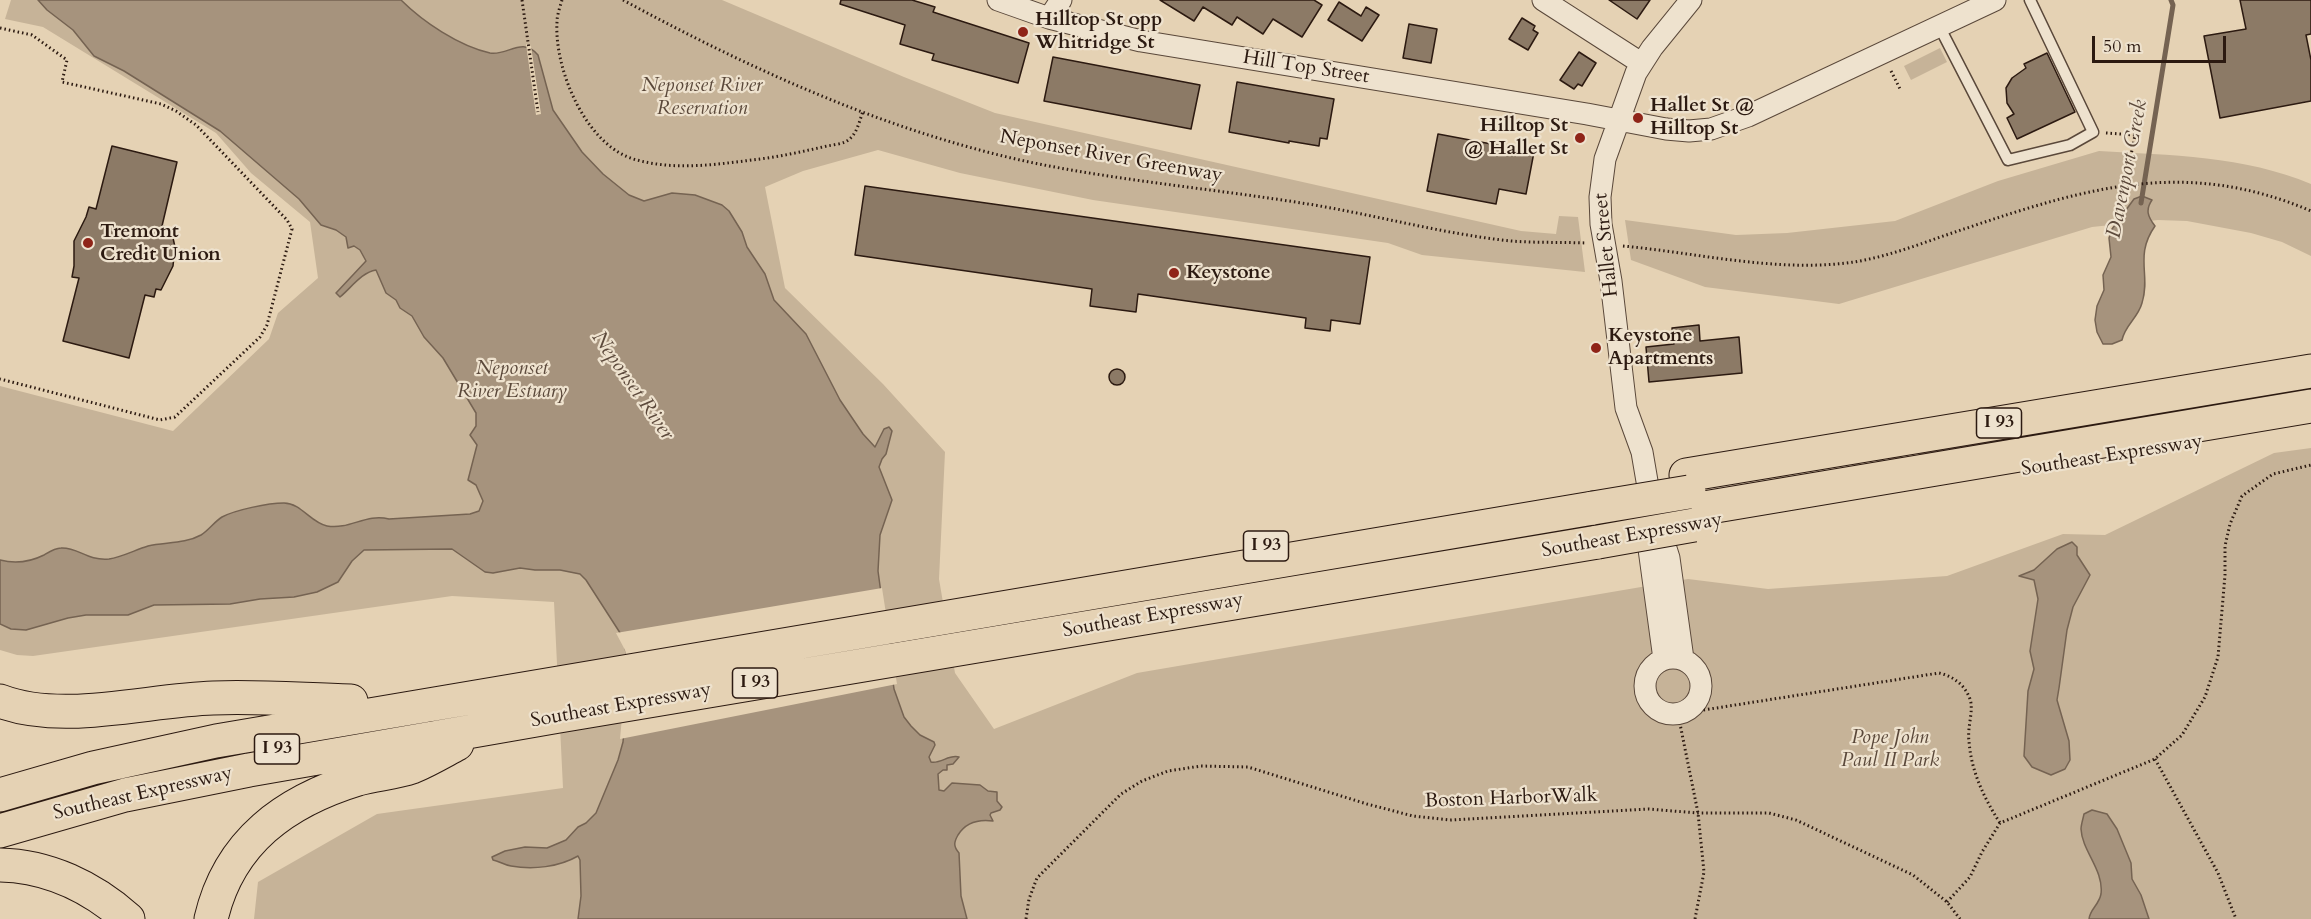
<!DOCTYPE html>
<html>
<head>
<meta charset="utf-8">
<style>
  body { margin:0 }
  #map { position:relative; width:2311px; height:919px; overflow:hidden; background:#e5d2b4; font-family:Cardo,serif }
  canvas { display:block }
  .scale { position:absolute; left:2092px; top:36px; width:134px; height:27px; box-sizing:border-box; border:3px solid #2c1a11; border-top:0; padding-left:8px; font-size:18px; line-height:21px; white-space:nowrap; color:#2c1a11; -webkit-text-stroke:4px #eee2ce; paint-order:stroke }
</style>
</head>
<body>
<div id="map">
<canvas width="2311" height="919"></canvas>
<div class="scale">50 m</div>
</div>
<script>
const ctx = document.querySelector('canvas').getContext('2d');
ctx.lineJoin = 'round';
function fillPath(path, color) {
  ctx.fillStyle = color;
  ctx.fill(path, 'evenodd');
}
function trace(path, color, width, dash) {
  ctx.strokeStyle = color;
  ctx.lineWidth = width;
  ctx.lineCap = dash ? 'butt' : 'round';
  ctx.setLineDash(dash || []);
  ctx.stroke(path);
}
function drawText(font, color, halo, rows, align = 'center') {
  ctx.font = font + ' Cardo,serif';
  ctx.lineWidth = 4.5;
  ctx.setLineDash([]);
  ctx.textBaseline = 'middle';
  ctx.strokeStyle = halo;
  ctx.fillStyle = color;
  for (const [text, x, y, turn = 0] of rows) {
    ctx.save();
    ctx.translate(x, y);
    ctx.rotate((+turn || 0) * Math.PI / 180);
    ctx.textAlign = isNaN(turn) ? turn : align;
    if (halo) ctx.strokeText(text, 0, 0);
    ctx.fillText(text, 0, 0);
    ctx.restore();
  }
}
const green = new Path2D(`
  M 11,0 L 722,0 L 904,77 L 995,113 L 1521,231 L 1556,234 L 1559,216 L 1578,217 L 1585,272 L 1422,255 L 1388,243 L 1093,200 L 960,173 L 878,150 L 803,171 L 765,187 L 785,288 L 883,384 L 945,452 L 939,579 L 955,673 L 994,729 L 1137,673 L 1688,579 L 1768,589 L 1947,576 L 2063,534 L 2105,535 L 2274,453 L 2311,448 L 2311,919 L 254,919 L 258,882 L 377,814 L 563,788 L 554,602 L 452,596 L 33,656 L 17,655 L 0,650 L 0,386 L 173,431 L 269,339 L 278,313 L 318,278 L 310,222 L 251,173 L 216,133 L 43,27 L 5,19 Z
  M 1940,48 L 1947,62 L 1911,80 L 1904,66 Z
  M 2099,151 C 2169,155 2245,156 2311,184 L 2311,256 L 2282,242 L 2251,233 L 2187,221 L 2158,220 L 2092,227 L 1839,304 L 1705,287 L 1631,260 L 1625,220 L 1736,235 L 1787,233 L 1895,221 L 1998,181 Z`);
const water = new Path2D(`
  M 38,0 L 401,0 C 423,22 459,46 490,53 C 508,56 522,36 538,55 L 553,110 L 582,152 L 603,174 L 629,195 L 644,201 L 672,193 L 695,195 L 722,205 L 729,211 L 742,232 L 747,247 L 765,274 L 774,300 L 806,334 L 840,400 L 863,434 L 875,447 L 884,429 L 889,427 L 892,431 L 886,454 L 882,459 L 879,467 L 892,500 L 880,535 L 878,571 L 894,689 L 904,717 L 911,726 L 920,735 L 934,742 L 935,745 L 929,757 L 931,762 C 941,764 949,754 959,757 L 953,764 L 947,765 L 947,770 L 943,770 L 938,774 L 939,790 L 944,791 L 952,783 L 980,785 L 988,791 L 997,792 L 997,801 L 1002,807 L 1000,810 L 991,813 L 990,815 L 993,821 C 978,819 966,822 958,835 C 954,842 953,846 959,853 L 961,896 L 967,919 L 578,919 L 581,896 L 580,860 L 578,856 C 559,867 533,870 511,866 C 504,865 499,861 493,860 L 492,857 L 505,851 L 525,847 L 547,848 L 566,840 L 578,827 L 586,823 L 596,813 L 618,760 L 623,742 L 629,674 L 624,639 L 586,580 L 580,574 L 560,570 L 535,570 L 520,568 L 493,573 L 485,572 L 452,549 L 364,550 L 352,561 L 338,582 L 317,592 L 294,597 L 260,599 L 230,604 L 154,605 L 128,615 L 86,615 L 68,618 L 26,630 L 11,629 L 0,624 L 0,560 C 15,564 30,562 44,555 C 49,552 55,548 61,548 C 78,547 87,561 109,559 C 122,557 135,550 148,546 C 165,542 185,544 201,535 C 209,530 214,522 222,517 C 235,510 268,503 284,503 C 301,503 311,523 327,526 C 350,530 366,513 389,519 L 470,514 L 479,511 L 483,501 L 476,485 L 468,480 L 477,445 L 470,435 L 476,426 L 476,413 L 443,358 L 424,337 L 412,316 L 400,308 L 396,300 L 386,293 L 376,270 C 362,272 351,288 340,297 L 336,293 L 366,261 L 360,250 L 354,246 L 348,248 L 346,237 L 336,230 L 321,225 L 299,199 L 220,131 L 124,71 L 94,56 L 73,30 L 47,10 Z
  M 2142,196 L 2152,200 C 2145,210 2148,217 2155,226 C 2134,256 2151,274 2142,303 C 2138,318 2125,325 2122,340 L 2112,344 L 2103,344 L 2097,332 L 2095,320 L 2097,306 L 2104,290 L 2103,275 L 2111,257 L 2109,238 L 2112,229 L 2134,199 Z
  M 2072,542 L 2077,547 L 2077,555 L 2090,575 L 2073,607 L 2067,630 L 2059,688 L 2057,700 L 2069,741 L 2070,760 L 2065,769 L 2051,775 L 2032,767 L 2024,756 L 2028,691 L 2034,669 L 2030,651 L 2038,599 L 2034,580 L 2019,576 L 2034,570 L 2057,549 Z
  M 2092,810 L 2107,814 L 2117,829 L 2131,863 L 2132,879 L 2141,895 L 2149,919 L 2089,919 C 2090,909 2099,905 2101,894 C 2104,870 2082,851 2081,829 C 2081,825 2083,819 2084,814 Z`);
const pier = new Path2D(`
  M 526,44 L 531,46 L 541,114 L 536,115 Z
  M 882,588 L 897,684 L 620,739 L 627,663 L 625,650 L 616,633 Z`);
const stream = new Path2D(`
  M 2141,203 L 2173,5 L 2171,0`);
const building = new Path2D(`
  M 841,0 L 912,0 L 935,7 L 933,12 L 1029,43 L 1018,83 L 932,60 L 934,54 L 900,44 L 905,25 L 840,4 Z
  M 1160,0 L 1314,0 L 1322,5 L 1302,37 L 1273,19 L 1263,34 L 1237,17 L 1232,25 L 1203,7 L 1194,21 Z
  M 1609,0 L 1650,0 L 1637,19 Z
  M 2240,0 L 2311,0 L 2311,34 L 2306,35 L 2311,60 L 2311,101 L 2220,118 L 2204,36 L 2246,29 Z
  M 1339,2 L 1361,16 L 1366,7 L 1379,15 L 1362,41 L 1328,20 Z
  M 1522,18 L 1535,26 L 1533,30 L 1538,33 L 1528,50 L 1509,39 Z
  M 1409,24 L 1437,29 L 1431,63 L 1403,58 Z
  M 1579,52 L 1596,63 L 1582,86 L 1578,84 L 1574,89 L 1560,80 Z
  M 2047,53 L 2075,112 L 2017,139 L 2007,118 L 2014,114 L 2007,103 L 2006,88 L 2012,78 L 2026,68 L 2024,64 Z
  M 1053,57 L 1200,85 L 1191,129 L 1044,101 Z
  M 1237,82 L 1334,99 L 1327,139 L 1320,138 L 1319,146 L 1289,141 L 1289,143 L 1229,132 Z
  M 1438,134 L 1534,152 L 1526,194 L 1499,189 L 1496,204 L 1427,191 Z
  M 112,146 L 177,162 L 162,226 L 171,228 L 169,237 L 173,238 L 175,247 L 173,266 L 161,290 L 156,289 L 154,297 L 145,295 L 129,358 L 63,341 L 79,278 L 72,277 L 74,266 L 74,241 L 86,217 L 89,207 L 96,209 Z
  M 865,186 L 1370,257 L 1360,324 L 1331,320 L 1330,331 L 1305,328 L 1306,318 L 1138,294 L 1136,312 L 1090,306 L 1092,289 L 855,255 Z
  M 1699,325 L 1700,341 L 1739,337 L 1742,373 L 1649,382 L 1646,347 L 1674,344 L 1672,328 Z
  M1109 377a8 8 0 1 1 16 0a8 8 0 1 1-16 0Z`);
const path = new Path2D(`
  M 522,0 L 538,112
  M 562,0 C 560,7 557,15 557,22 C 554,70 587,148 637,160 C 677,171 720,164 760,159 C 783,156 805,151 827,146 C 833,145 840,144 845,142 C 857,136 859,122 863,111
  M 623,0 C 750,69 886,131 1029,162 C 1121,181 1215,189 1308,204 C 1376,215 1443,234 1511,241 C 1536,243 1561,242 1587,243
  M 0,28 L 32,35 L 67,60 L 62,82 L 161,104 L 176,111 L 196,125 L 287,220 L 292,229 L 267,325 L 260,337 L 175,417 L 160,420 L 0,379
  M 1891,71 L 1901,91
  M 2106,133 L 2135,135 L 2125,185
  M 1623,246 C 1698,253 1778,273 1854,262 C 1892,256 1930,240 1967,228 C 2088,187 2187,158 2311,211
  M 2155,759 L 2218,873 L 2236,919
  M 1947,902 L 1970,877 L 1982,852 L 2000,823 L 2155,759 L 2182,735 L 2205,697 L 2218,657 L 2225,575 L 2225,546 L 2230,524 L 2242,496 L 2273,474 L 2311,465
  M 1026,919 L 1029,899 L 1037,878 L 1121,794 L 1142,781 L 1168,771 L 1201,766 L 1248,767 L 1367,804 L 1413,816 L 1450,820 L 1648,809 L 1698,813 L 1769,813 L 1796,820 L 1913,875 L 1947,902 L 1960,919
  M 1695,919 L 1704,872 L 1698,813 L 1678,714 L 1939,673 C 1953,676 1965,685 1970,699 C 1974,711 1967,727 1969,741 C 1971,771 1984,798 2000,823`);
const service = new Path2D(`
  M 1939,26 L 2008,160 L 2070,145 L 2093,132 L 2030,0`);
const minor = new Path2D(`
  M 998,0 L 1049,18 L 1141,41 L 1587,114 L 1666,129 L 1689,131 L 1711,129 L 1748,116 L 1995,0
  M 1543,0 L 1641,63
  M 1049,18 L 1061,0
  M 1654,523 L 1649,549 L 1664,659
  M1645 686a28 28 0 1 1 56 0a28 28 0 1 1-56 0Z
  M 1683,659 L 1669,558 L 1663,539 L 1654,522 L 1642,452 L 1626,408 L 1611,281 L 1601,224 L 1600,197 L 1605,159 L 1636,73 L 1652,48 L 1691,0`);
const motorway = new Path2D(`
  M 1686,475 L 2311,371
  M 1692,510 L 2311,406
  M 0,701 C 63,725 147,700 213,698 C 259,696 305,700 351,701
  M 0,795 L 93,768 L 216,741 L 1593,508
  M 0,831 L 125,795 L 249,770 L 559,716 L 1598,542
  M 0,865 C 48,866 92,887 128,919
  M 211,919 C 229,841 286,801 358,779 C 376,774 395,773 412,767 C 427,761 442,752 457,744`);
const motorwayBridge = new Path2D(`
  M 1593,508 L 1689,492
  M 1598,542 L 1694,525`);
const markers = [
  [1023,32,6,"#8f2418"],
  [1638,118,6,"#8f2418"],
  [1580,138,6,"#8f2418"],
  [88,243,6,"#8f2418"],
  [1174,273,6,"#8f2418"],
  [1596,348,6,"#8f2418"]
];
const shields = [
  [1999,423,45],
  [1266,546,45],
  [755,683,45],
  [277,749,45]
];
const shieldNames = [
  ["I 93",1999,423],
  ["I 93",1266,546],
  ["I 93",755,683],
  ["I 93",277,749]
];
const poiNames = [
  ["Hilltop St opp",1035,20],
  ["Whitridge St",1035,43],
  ["Hallet St @",1650,106],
  ["Hilltop St",1650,129],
  ["Hilltop St",1568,126,"right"],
  ["@ Hallet St",1568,149,"right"],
  ["Tremont",100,232],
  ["Credit Union",100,255],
  ["Keystone",1186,273],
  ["Keystone",1608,336],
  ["Apartments",1608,359]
];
const streetNames = [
  ["Hill Top Street",1306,68,9],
  ["Neponset River Greenway",1111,157,10],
  ["Hallet Street",1607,245,-96],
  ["Southeast Expressway",2112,456,-9],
  ["Southeast Expressway",1632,536,-10],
  ["Southeast Expressway",1153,616,-10],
  ["Southeast Expressway",621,706,-10],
  ["Southeast Expressway",143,794,-13],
  ["Boston HarborWalk",1511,799,-2]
];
const parkNames = [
  ["Neponset River",702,86],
  ["Reservation",702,109],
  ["Neponset",512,369],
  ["River Estuary",512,392],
  ["Pope John",1890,738],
  ["Paul II Park",1890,761]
];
const waterNames = [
  ["Davenport Creek",2128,169,-79],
  ["Neponset River",632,386,55]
];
fillPath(green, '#c6b398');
fillPath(water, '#a6937d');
trace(water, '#756352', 1.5);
fillPath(pier, '#e5d2b4');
trace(stream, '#756352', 5);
fillPath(building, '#8c7a66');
trace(building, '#2c1a11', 1.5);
trace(service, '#5a483a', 13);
trace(minor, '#5a483a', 23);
trace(motorway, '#2c1a11', 35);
trace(path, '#2c1a11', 3, [1.5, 3]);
trace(service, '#eee2ce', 10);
trace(minor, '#eee2ce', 21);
trace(motorway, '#e5d2b4', 33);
trace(motorwayBridge, '#2c1a11', 35, []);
trace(motorwayBridge, '#e5d2b4', 33);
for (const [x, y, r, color] of markers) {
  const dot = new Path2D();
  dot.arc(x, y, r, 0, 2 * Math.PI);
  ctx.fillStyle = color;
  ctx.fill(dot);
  trace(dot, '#eee2ce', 2);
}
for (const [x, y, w] of shields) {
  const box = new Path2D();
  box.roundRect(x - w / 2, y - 15, w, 30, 4.5);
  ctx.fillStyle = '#eee2ce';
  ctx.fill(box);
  trace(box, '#2c1a11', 1.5);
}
drawText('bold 18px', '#2c1a11', null, shieldNames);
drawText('bold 20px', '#2c1a11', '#eee2ce', poiNames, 'left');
drawText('20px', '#2c1a11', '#eee2ce', streetNames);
drawText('italic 20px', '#5a483a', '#eee2ce', parkNames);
drawText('italic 21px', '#5d4a3c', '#eee2ce', waterNames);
</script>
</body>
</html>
